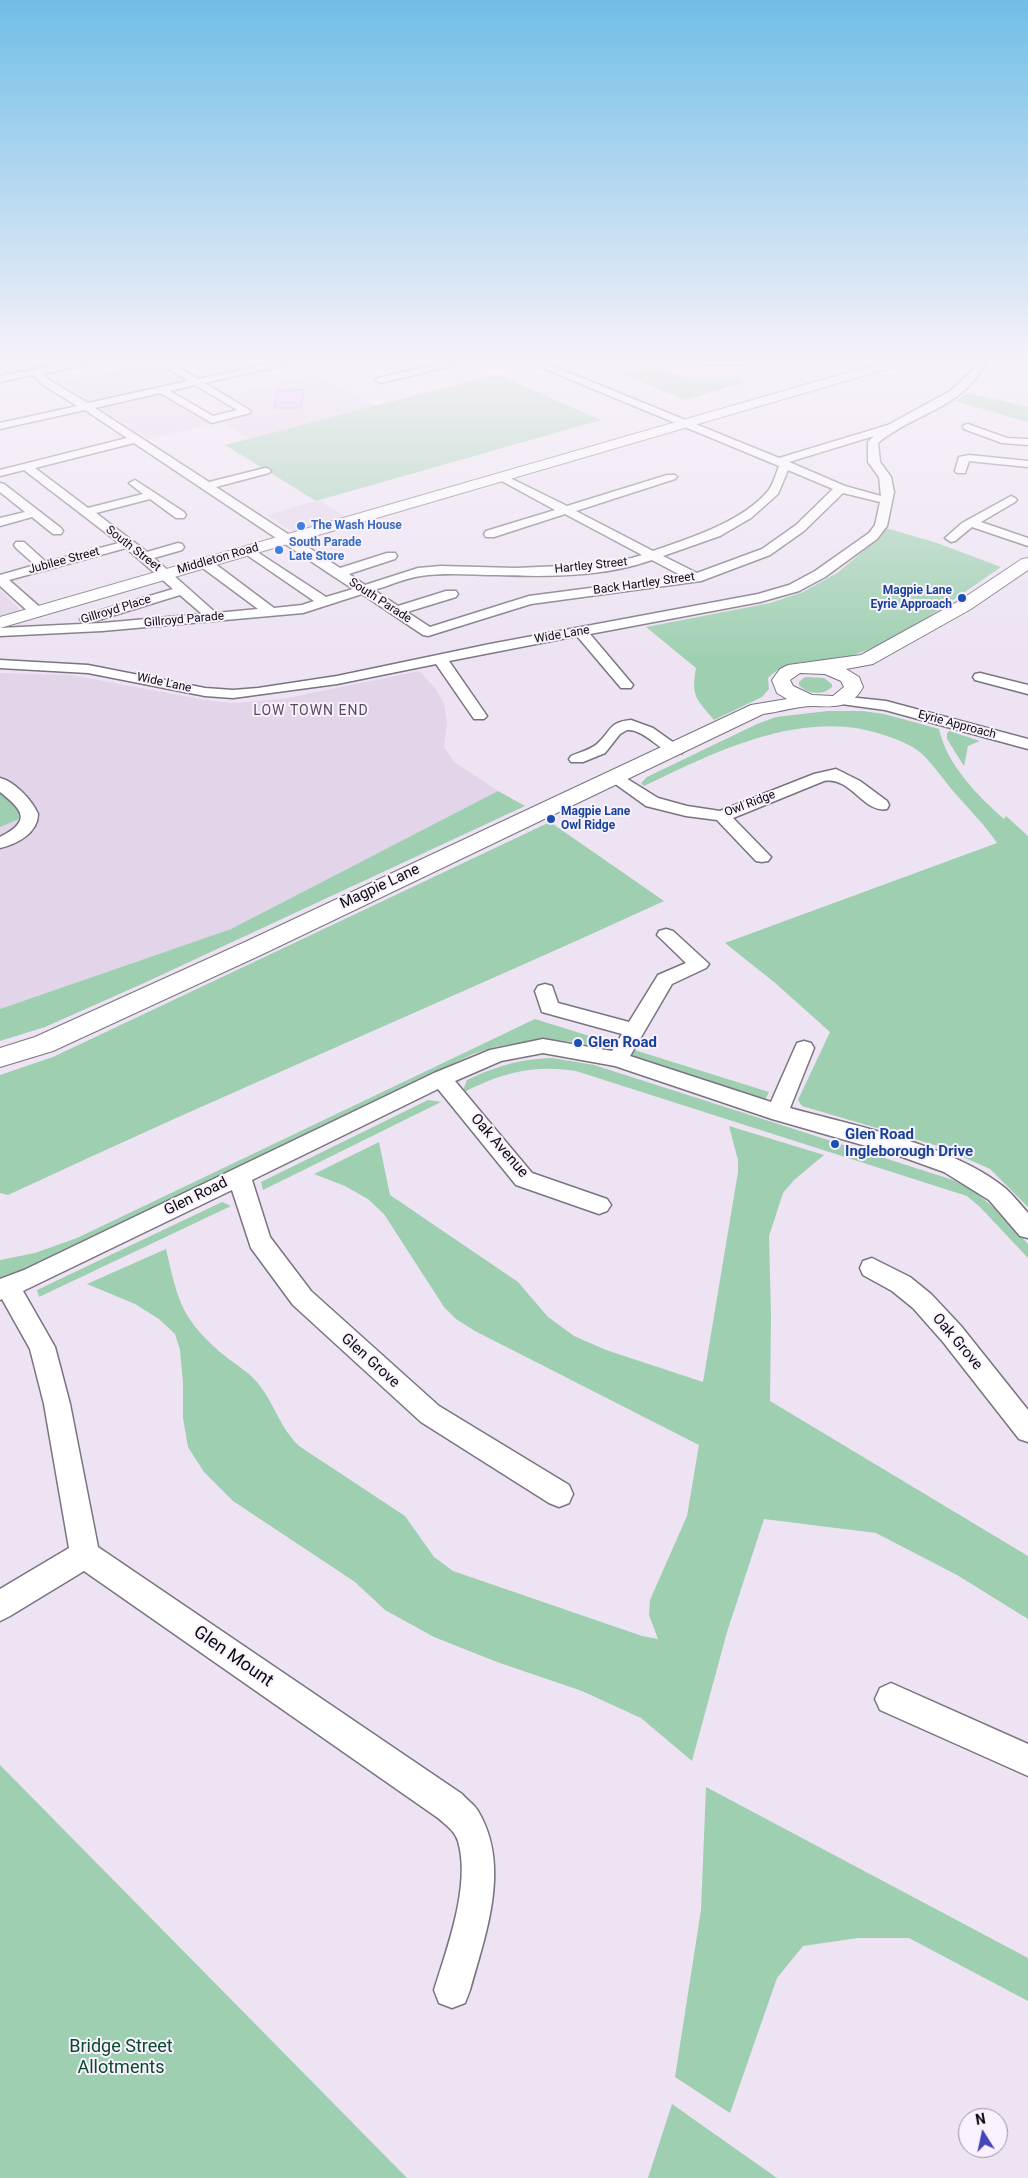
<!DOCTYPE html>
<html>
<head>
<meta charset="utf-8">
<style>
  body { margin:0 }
  #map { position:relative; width:1028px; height:2178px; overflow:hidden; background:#ede3f2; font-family:Roboto,sans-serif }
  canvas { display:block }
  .north { position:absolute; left:958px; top:2108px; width:50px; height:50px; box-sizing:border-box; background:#f9f1fd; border:1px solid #9b959e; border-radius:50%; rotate:350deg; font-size:14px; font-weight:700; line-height:20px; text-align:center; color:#0d0a0f }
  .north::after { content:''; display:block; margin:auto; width:18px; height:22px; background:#4743b9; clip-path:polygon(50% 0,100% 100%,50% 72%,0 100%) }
</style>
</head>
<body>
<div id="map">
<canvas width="1028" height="2178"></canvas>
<div class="north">N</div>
</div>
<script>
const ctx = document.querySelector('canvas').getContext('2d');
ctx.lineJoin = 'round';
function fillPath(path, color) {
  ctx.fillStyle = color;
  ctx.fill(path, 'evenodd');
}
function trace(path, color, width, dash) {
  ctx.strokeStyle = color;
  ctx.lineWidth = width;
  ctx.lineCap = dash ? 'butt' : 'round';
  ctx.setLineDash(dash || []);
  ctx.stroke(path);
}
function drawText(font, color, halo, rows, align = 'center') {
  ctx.font = font + ' Roboto,sans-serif';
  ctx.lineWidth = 4;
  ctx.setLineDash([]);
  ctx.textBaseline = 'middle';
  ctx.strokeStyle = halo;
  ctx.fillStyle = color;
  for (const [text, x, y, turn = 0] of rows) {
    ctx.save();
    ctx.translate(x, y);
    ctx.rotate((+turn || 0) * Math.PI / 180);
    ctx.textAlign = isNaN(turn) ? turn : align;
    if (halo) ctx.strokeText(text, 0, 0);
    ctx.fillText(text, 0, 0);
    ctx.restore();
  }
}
const built = new Path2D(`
  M 0,362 L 73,362 L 0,376 Z
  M 153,363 L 186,381 L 92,402 L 61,382 Z
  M 316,375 L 377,406 L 250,439 L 220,421 L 257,412 L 230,395 Z
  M 161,394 L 213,423 L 148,439 L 100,408 Z
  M 319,500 L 346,517 L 294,532 L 266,515 Z
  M 0,590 L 22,612 L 0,618 Z
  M 419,671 L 435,688 L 444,704 L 447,723 L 444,747 L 454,762 L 498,791 L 231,929 L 0,1009 L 0,827 L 29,815 L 0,783 L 0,673 L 71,675 L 211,701 L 236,703 L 283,699 Z`);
const green = new Path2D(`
  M 652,366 L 683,377 L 737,378 L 746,382 L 685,400 L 623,374 Z
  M 497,374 L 601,420 L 316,501 L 225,445 Z
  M 969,393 L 1028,407 L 1028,422 L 955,401 Z
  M 886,528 L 937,543 L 1001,567 C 958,596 912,632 864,651 C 855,655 842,660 832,661 C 805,663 789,658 768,678 L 769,689 L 762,697 L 714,720 C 696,698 691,697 696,668 L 646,627 L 770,603 L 803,592 L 837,573 L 867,548 Z
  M 805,677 L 824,678 L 832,684 L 832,687 C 823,696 807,694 799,685 L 799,682 Z
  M 828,711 L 862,711 L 884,714 L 939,729 C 947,765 977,795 1004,819 L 1006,816 L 1028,836 L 1028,1207 L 990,1169 L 938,1146 L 802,1106 L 798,1100 L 830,1032 L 774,982 L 725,943 L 997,843 C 985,825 968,808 953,791 C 943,779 933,764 921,753 C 912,745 898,740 887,736 C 805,706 717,751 644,786 L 641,783 L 647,777 L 757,724 L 776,717 Z
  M 949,731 L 980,741 L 968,746 L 964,766 L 947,739 L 947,734 Z
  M 0,783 L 29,815 L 0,827 Z
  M 498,791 L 525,806 L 144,983 L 45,1027 L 0,1041 L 0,1009 L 231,929 Z
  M 550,822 L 664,901 C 446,1001 226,1093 8,1195 L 0,1193 L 0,1075 L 53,1057 Z
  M 535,1019 L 769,1092 L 765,1100 L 598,1047 L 567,1041 L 540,1039 L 495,1047 L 473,1054 L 39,1263 L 0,1279 L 0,1260 L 35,1253 L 77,1238 Z
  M 552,1058 L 594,1065 L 953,1180 C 983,1194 1006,1218 1028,1244 L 1028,1258 L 981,1208 L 967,1196 L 576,1071 C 530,1064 502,1073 462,1093 L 467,1080 C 497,1066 519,1059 552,1058 Z
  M 428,1100 L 441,1102 L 263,1190 L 261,1182 Z
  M 729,1126 L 824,1155 L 794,1180 L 783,1193 L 769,1236 L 771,1315 L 770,1401 L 1028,1556 L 1028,1619 L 957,1575 L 876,1533 L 764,1519 L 727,1632 L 692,1761 L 641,1718 L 582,1691 L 497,1662 L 434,1637 L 385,1610 L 355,1582 L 233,1501 L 204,1472 L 188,1447 L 183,1418 L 183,1383 L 180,1350 L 175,1334 L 159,1319 L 135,1304 L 87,1284 L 166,1249 C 178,1302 182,1320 225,1356 C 236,1365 252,1374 260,1386 C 276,1407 279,1426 299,1446 L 405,1516 L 434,1557 L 453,1571 L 642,1636 L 658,1639 L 649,1615 L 650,1600 L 687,1516 L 699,1445 L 475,1331 L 456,1319 L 444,1307 L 384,1214 L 368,1199 L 345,1186 L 314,1174 L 379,1142 L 390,1195 L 518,1282 L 548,1317 L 574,1336 L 606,1350 L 703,1382 L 738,1172 L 738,1160 Z
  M 222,1202 L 231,1206 L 39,1297 L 37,1290 Z
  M 0,1765 L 407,2178 L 0,2178 Z
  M 706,1787 L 1028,1958 L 1028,2001 L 909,1938 L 858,1938 L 803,1946 L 777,1978 L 730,2113 L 675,2077 L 701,1910 Z
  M 672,2104 L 777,2178 L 648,2178 Z`);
const building = new Path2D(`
  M 304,390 L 301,408 L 274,408 L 277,391 Z`);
const minor = new Path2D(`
  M 74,362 L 91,362 L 86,365 L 42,374 L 51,381 L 88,403 L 188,381 L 158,362 L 168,362 L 198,379 L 276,362 L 291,362 L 290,364 L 205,383 L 251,411 L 250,413 L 212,423 L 160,393 L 95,408 L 209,482 L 265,468 L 269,469 L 271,471 L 269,473 L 216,487 L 340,568 L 387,553 L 395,553 L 397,556 L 395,559 L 349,574 L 365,585 L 418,568 L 441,566 L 516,568 L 584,565 L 632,558 L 642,555 L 565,514 L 494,537 L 486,537 L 484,534 L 486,531 L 555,510 L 498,479 L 496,477 L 502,474 L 567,506 L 667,475 L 675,475 L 677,477 L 675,479 L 576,511 L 653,551 C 690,538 742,522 768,491 C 773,485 776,474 779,466 L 533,364 L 532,362 L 543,362 L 779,458 L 888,425 L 950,391 L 970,373 L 978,362 L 987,362 C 981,371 975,380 968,387 C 942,412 905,420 878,443 L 880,462 L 891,477 L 894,492 L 887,526 L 877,539 L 825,577 L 799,591 L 760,602 L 590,634 L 633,685 L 631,688 L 621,688 L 577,636 L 449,661 L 487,716 L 484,719 L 474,719 L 436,664 L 337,684 L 233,698 L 205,696 L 88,673 L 0,668 L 0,660 L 88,665 L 205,688 L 233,690 L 258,688 L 337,676 L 490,644 L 758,594 L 789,585 L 815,571 L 869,533 L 875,525 L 880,502 L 843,493 L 804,531 L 770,555 L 701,581 L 531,604 L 428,636 L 423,635 L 362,594 L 303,613 L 102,631 L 0,636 L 0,628 L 102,623 L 202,614 L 180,595 L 92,622 L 82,622 L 80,619 L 82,616 L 173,589 L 126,548 L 9,580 L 42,609 L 44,612 L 42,615 L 32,615 L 0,586 L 0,575 L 35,565 L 16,548 L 14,545 L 16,542 L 24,542 L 46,562 L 119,543 L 24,470 L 0,476 L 0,470 L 127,438 L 85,410 L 0,429 L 0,423 L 77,406 L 43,385 L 33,375 L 0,382 L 0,376 ZM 195,385 L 237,410 L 213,416 L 170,391 ZM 874,436 L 868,442 L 868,462 L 879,477 L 881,496 L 845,486 L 789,462 ZM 134,443 L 333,576 L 353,589 L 326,597 L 248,546 L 242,550 L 244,553 L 314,601 L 302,605 L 274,608 L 210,560 L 200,560 L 199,563 L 200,566 L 258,609 L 216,613 L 154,558 L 182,550 L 184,547 L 182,544 L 178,543 L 147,552 L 96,513 L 150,499 L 176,518 L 184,518 L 186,515 L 184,512 L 135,480 L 129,483 L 143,494 L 88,508 L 35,468 ZM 788,470 L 833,489 L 796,525 L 762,549 L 697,573 L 663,556 L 720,536 L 751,518 L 778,494 ZM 652,560 L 682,576 L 529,596 L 430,627 L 407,612 L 456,597 L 458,594 L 456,591 L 446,591 L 398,606 L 374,590 C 389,586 405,578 421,576 C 446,572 472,575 497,575 C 547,577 604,577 652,560 Z
  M 447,362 L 462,362 L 460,364 L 381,383 L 376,380 L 378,378 Z
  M 698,362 L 747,362 L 742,365 L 703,365 Z
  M 968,424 L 1007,438 L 1028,439 L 1028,445 L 1002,443 L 964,429 L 963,427 L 964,425 Z
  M 969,455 L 1028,461 L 1028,467 L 969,461 L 965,473 L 957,473 L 955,471 L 959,457 Z
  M 0,483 L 4,484 L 61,528 L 63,531 L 61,534 L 53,534 L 32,517 L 0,526 L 0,518 L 25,512 L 0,492 Z
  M 1011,496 L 1015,498 L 1017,500 L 1015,502 L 981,522 L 1028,538 L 1028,546 L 972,527 L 955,541 L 951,542 L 945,538 L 962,523 Z
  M 980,673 L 1028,685 L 1028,694 L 975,680 L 973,677 L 975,674 Z
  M 839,696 L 886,701 L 1028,739 L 1028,749 L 885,710 L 834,703 L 832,700 L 834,697 Z
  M 631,720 L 653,728 L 684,750 L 682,753 C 662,758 648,729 627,730 L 620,734 L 605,753 L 583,762 L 571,762 L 569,759 L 571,756 C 580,752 590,750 597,744 C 611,732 608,722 631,720 Z
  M 836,769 L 860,781 L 887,801 L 889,805 L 887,809 C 864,814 851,776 824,781 L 733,818 L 771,857 L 768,861 L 762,862 L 756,861 L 717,820 L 686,816 L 646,806 L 607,778 L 609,775 L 621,775 L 658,798 L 687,806 L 720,811 L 814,774 Z
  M 0,778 C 15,782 32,800 38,814 C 38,833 17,844 0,848 L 0,837 C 32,821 23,810 0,792 Z
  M 666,929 L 673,931 L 709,964 L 706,968 L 672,984 L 630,1056 L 771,1102 L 797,1043 L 804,1041 L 811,1043 L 814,1048 L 790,1108 C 855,1126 953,1145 1005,1188 C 1013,1195 1021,1205 1028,1213 L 1028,1238 L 1020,1236 L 989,1200 L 944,1172 L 894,1154 L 772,1119 L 615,1066 L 543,1053 L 501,1061 L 455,1081 L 532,1173 L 607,1199 L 611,1205 L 607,1211 L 599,1214 L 516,1185 L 438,1089 L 252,1180 L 270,1237 L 311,1291 L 439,1406 L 569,1485 L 573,1494 L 569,1503 L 559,1507 L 549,1503 L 421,1422 L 293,1305 L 251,1248 L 232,1190 L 23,1291 L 55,1347 L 70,1404 L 98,1547 L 462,1794 C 467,1800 474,1804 478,1811 C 511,1866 486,1933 470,1990 L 465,2003 L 452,2008 L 439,2003 L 434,1990 C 447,1948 471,1885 458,1841 C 455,1831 446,1825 438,1818 L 84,1571 L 10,1616 L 0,1621 L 0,1589 L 69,1548 L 44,1404 L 30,1349 L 2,1299 L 0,1300 L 0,1279 L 24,1270 L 434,1073 L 490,1050 L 543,1039 L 612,1051 L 622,1034 L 542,1012 L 535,991 L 538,986 L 545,984 L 552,986 L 558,1003 L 629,1022 L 658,975 L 686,963 L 657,935 L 659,931 Z
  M 872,1258 L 910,1277 L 931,1294 L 961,1326 L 1028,1410 L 1028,1442 L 1019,1439 L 943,1342 L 913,1308 L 892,1291 L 863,1275 L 860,1268 L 863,1261 Z
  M 891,1683 L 1028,1744 L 1028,1776 L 880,1710 L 875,1699 L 880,1688 Z`);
const tertiary = new Path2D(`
  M 1028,558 L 1028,570 L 971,609 L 873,664 L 846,669 L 859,677 L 863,687 C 852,708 834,707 813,706 C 797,706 779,712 763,714 L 263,954 L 53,1051 L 0,1067 L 0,1048 L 35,1037 L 245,942 L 751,705 L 787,699 L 777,693 L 772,680 L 780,669 L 788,665 L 861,655 L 959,601 L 1022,559 ZM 800,673 L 825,674 L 841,681 L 844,687 L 833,696 L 812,695 L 793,686 L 790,680 Z`);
const secondary = new Path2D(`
  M 884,362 L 902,362 L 900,365 L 0,628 L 0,617 Z`);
const markers = [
  [301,526,5,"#3f7fe0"],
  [279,550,5,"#3f7fe0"],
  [962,598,5,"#1a4fb4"],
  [551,819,5,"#1a4fb4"],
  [578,1043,5,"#1a4fb4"],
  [835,1144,5,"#1a4fb4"]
];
const farShopnames = [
  ["The Wash House",311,526],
  ["South Parade",289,543],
  ["Late Store",289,557]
];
const farStreetnames = [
  ["South Street",133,549,38],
  ["Middleton Road",218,559,-16],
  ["Jubilee Street",64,561,-15],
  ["Hartley Street",591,566,-6],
  ["Back Hartley Street",644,584,-8],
  ["South Parade",380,601,33],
  ["Gillroyd Place",116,610,-17],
  ["Gillroyd Parade",184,620,-5],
  ["Wide Lane",562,635,-10],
  ["Wide Lane",164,683,12],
  ["Eyrie Approach",957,725,15],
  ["Owl Ridge",750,804,-21]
];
const farTransitnames = [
  ["Magpie Lane",952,591],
  ["Eyrie Approach",952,605],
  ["Magpie Lane",561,812,"left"],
  ["Owl Ridge",561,826,"left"]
];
const farNeighbourhoodnames = [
  ["LOW TOWN END",311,711]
];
const streetNames = [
  ["Magpie Lane",380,887,-25],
  ["Oak Avenue",499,1146,49],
  ["Glen Road",196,1197,-26],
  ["Oak Grove",957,1342,50],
  ["Glen Grove",370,1361,42]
];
const transitNames = [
  ["Glen Road",588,1043],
  ["Glen Road",845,1135],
  ["Ingleborough Drive",845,1152]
];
const nearStreetnames = [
  ["Glen Mount",233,1657,35]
];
const nearParknames = [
  ["Bridge Street",121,2047],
  ["Allotments",121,2068]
];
fillPath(built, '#e2d4e9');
fillPath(green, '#9dcfb0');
fillPath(building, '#e5b7fd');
trace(building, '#a098a5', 1);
trace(minor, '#7b7380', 3);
trace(tertiary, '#7b7380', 2);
trace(secondary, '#7b7380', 2);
fillPath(minor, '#fff');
fillPath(tertiary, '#fff');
fillPath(secondary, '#fff');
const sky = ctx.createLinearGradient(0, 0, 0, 666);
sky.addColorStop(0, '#6fbee6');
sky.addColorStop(0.54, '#f7f2f9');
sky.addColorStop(1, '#f7f2f900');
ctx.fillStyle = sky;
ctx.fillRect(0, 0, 1028, 666);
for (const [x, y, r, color] of markers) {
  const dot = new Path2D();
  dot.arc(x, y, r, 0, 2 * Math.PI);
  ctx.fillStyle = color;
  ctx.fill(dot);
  trace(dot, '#f9f1fd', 2);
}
drawText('bold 12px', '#366cbe', '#f9f1fd', farShopnames, 'left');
drawText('12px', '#0d0a0f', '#f9f1fd', farStreetnames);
drawText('bold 12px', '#164399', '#f9f1fd', farTransitnames, 'right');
ctx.letterSpacing = '1px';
drawText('14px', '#554e5a', '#f9f1fd', farNeighbourhoodnames);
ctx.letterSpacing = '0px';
drawText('15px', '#0d0a0f', '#f9f1fd', streetNames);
drawText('bold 15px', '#164399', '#f9f1fd', transitNames, 'left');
drawText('18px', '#0d0a0f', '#f9f1fd', nearStreetnames);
drawText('18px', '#084b2c', '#f9f1fd', nearParknames);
</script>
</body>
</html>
